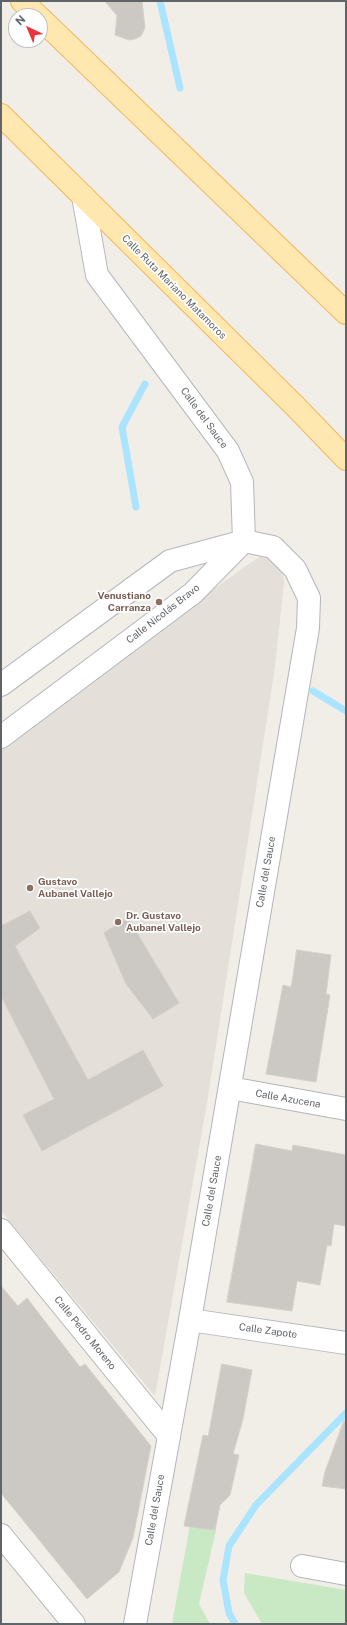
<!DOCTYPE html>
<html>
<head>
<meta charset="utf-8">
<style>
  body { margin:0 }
  #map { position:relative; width:347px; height:1625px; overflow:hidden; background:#f1eee8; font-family:"Public Sans",sans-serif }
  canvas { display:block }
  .frame { position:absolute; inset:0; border:2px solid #5f6468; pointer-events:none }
  .north { position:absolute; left:8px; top:8px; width:40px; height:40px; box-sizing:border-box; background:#fff; border:1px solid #bfc1c3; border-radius:50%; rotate:316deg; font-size:11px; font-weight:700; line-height:16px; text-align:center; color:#5f6468 }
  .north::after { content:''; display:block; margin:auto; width:14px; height:18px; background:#ec323b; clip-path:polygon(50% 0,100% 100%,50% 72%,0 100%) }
</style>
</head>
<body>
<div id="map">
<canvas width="347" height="1625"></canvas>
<div class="frame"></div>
<div class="north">N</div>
</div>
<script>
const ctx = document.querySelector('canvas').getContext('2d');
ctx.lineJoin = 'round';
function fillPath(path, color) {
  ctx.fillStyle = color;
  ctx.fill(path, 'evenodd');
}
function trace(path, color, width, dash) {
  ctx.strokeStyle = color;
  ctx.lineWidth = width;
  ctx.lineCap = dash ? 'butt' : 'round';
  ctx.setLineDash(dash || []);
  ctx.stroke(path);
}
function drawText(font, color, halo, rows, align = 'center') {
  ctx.font = font + ' "Public Sans",sans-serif';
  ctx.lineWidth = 3.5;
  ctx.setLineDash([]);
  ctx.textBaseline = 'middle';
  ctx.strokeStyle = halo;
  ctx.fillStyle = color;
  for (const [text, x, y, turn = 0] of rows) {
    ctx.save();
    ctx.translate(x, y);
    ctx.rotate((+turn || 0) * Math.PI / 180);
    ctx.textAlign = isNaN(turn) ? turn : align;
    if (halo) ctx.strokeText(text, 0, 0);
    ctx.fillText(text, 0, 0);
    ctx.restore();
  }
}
const education = new Path2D(`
  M 279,544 L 284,582 L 275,667 L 207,1103 L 155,1396 L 1,1211 L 1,742 L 246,566 Z`);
const green = new Path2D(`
  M 190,1525 L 216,1530 L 199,1604 L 210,1624 L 172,1624 Z
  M 245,1573 L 346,1590 L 346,1624 L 262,1624 L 244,1593 Z`);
const stream = new Path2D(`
  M 160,1 L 180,88
  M 136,507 L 122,427 L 145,384
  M 313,691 L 346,711
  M 235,1624 L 229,1613 L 223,1580 L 229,1546 L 256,1505 L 346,1413`);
const building = new Path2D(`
  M 105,1 L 142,1 L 145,28 L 141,36 L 135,39 L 129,40 L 115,35 L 117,16 Z
  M 30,911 L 40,928 L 15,946 L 88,1080 L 143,1050 L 163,1086 L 42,1151 L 23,1115 L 54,1099 L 1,996 L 1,921 L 3,925 Z
  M 128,918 L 179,1003 L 153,1019 L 126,984 L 104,933 Z
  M 297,950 L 331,955 L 326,994 L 330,995 L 316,1082 L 266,1074 L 283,985 L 291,987 Z
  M 256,1144 L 292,1151 L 293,1145 L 346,1155 L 346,1226 L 334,1224 L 331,1246 L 327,1245 L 320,1285 L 297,1281 L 292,1311 L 227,1302 Z
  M 1,1286 L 18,1306 L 27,1298 L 80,1367 L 85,1364 L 151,1446 L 133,1538 L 119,1572 L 87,1599 L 1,1493 Z
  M 222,1364 L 252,1370 L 243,1419 L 233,1454 L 239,1455 L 230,1495 L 220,1505 L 215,1530 L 184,1526 L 203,1435 L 208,1436 Z
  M 344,1421 L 346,1421 L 346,1489 L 322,1486 L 325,1472 Z`);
const minor = new Path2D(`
  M 230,1088 L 346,1109
  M 1,1230 L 169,1436
  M 190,1320 L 346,1343
  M 1,1535 L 74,1624
  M 302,1566 L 346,1574`);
const tertiary = new Path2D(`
  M 135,1624 L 190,1320 L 308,628 L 309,598 L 295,569 L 273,547 L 244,541`);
const secondary = new Path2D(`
  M 83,196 L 97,275 L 228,451 L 242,482 L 244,541
  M 1,685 L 170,561 L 244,541
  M 1,737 L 193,593 L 244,541`);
const primary = new Path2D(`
  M 22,1 L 38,16
  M 40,18 L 346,313
  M 1,115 L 296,407 L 346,459`);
const markers = [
  [159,602,4,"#8d6e63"],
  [30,888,4,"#8d6e63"],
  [118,922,4,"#8d6e63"]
];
const streetNames = [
  ["Calle Ruta Mariano Matamoros",174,287,45],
  ["Calle del Sauce",204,418,54],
  ["Calle Nicolás Bravo",163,614,-38],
  ["Calle del Sauce",266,872,-80],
  ["Calle Azucena",288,1099,10],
  ["Calle del Sauce",212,1191,-80],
  ["Calle Zapote",268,1331,8],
  ["Calle Pedro Moreno",85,1333,51],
  ["Calle del Sauce",155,1510,-80]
];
const educationNames = [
  ["Venustiano",151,596,"right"],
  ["Carranza",151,608,"right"],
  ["Gustavo",38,882],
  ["Aubanel Vallejo",38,894],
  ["Dr. Gustavo",126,916],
  ["Aubanel Vallejo",126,928]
];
fillPath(education, '#e4dfd9');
fillPath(green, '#c9e8c4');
trace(stream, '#aae4ff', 7);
fillPath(building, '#ccc9c5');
trace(building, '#d6cfc6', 1);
trace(minor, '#b3b6ba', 24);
trace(tertiary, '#b3b6ba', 24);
trace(secondary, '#b4b8bc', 24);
trace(primary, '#f4b75e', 24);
trace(minor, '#fff', 22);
trace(tertiary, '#fff', 22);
trace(secondary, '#fff', 22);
trace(primary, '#ffe8af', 22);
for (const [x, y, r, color] of markers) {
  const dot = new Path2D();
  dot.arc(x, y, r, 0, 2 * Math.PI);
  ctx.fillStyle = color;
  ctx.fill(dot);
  trace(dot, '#fff', 1.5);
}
drawText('10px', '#5f6468', '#fff', streetNames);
drawText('bold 10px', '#785e54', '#fff', educationNames, 'left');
</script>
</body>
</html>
